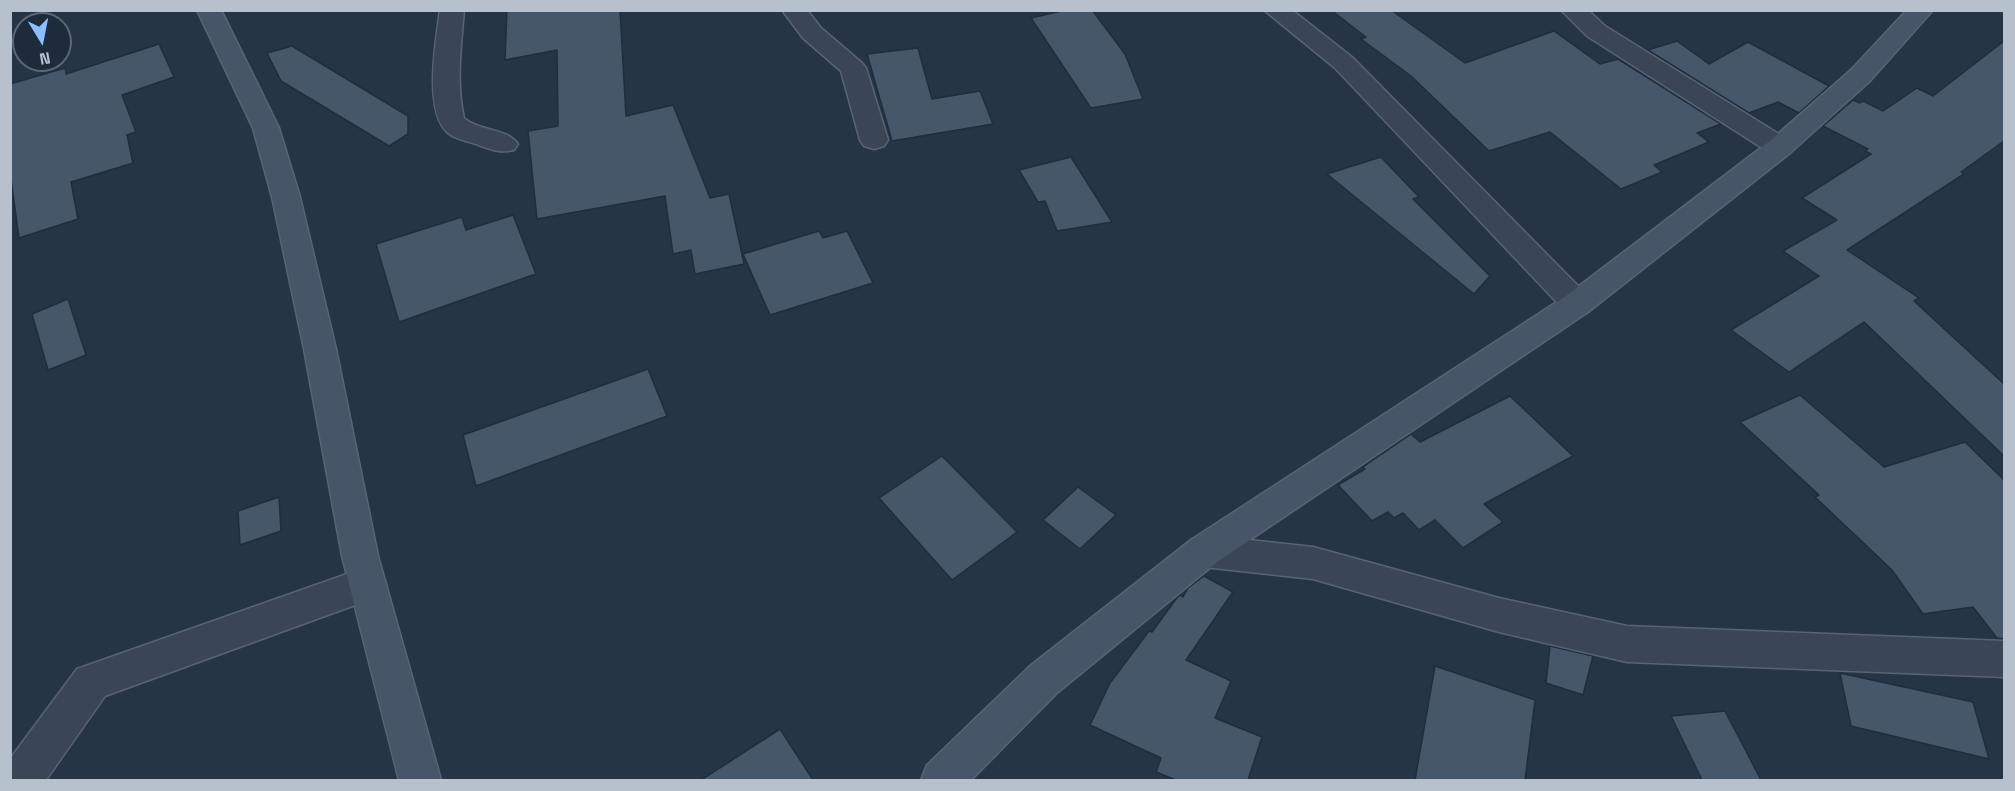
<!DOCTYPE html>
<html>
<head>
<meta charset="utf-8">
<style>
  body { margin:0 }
  #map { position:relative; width:2015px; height:791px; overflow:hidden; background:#253546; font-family:"Space Grotesk",sans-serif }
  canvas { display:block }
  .frame { position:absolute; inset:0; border:12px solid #b7c1ce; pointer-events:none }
  .north { position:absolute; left:12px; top:12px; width:60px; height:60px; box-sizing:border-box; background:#1e2b3b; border:2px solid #5b6776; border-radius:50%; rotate:170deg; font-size:16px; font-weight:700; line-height:24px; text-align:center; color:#b7c1ce }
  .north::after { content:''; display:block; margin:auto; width:21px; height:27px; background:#8cbeff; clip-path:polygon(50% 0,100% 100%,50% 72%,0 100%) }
</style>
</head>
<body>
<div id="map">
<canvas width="2015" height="791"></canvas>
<div class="frame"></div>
<div class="north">N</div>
</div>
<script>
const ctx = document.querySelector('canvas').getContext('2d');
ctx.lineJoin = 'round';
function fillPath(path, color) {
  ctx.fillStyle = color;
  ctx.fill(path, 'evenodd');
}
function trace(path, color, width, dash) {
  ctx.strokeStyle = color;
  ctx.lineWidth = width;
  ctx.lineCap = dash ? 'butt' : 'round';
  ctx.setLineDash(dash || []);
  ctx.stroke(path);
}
const building = new Path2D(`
  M 507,10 L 620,10 L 626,116 L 673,105 L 710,198 L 729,194 L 744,264 L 695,274 L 691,250 L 673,254 L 665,196 L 537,219 L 528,131 L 558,126 L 557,50 L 505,60 Z
  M 1065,10 L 1092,10 L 1125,54 L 1143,99 L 1091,108 L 1031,18 Z
  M 1331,10 L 1391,10 L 1465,63 L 1554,31 L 1600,64 L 1618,59 L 1721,124 L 1697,133 L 1709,142 L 1654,165 L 1662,172 L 1621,189 L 1550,132 L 1489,151 L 1411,76 L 1361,39 L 1366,37 Z
  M 1677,41 L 1709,64 L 1748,42 L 1829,86 L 1799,113 L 1778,102 L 1749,113 L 1648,50 Z
  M 2004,41 L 2004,141 L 1961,172 L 1964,174 L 1847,250 L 1919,298 L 1914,301 L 2004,384 L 2004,456 L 1864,322 L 1789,372 L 1731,330 L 1819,276 L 1783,251 L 1837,220 L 1802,198 L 1871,154 L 1865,151 L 1868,149 L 1823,126 L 1853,100 L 1860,103 L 1863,101 L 1883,111 L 1917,88 L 1933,96 Z
  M 159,44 L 174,77 L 122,95 L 136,132 L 127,135 L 133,163 L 71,182 L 78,219 L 19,238 L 10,172 L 10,84 L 65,68 L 66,74 Z
  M 292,46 L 408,116 L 408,134 L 389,146 L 281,81 L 267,53 Z
  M 918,48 L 932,99 L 980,91 L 993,124 L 892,141 L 867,54 Z
  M 1071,157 L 1112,222 L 1057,231 L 1045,201 L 1038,202 L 1019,170 Z
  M 1381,157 L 1419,197 L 1413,199 L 1490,276 L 1474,294 L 1327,174 Z
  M 513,215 L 536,274 L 399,322 L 376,244 L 462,217 L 466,230 Z
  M 819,231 L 823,238 L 847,231 L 873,283 L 770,315 L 743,254 Z
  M 68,299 L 86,355 L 48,370 L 32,314 Z
  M 648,369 L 667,416 L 476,486 L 463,435 Z
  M 1800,395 L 1884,467 L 1965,442 L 2004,480 L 2004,639 L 1997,638 L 1973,607 L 1923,614 L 1892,570 L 1815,497 L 1819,495 L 1740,422 Z
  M 1510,396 L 1573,456 L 1484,504 L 1503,522 L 1463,548 L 1435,520 L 1419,530 L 1403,513 L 1394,518 L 1388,512 L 1372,521 L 1338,485 L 1365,469 L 1363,467 L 1411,434 L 1420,442 Z
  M 942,456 L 1017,532 L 952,580 L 879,498 Z
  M 1078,487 L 1116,515 L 1080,549 L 1043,520 Z
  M 279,497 L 281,531 L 240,545 L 238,511 Z
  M 1204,576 L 1233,592 L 1186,660 L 1231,681 L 1215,718 L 1262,737 L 1248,780 L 1176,780 L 1156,772 L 1161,758 L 1090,725 L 1110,683 L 1149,631 L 1152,632 L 1176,599 L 1180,595 L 1183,597 L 1188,588 Z
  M 1550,646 L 1593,656 L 1583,695 L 1546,683 Z
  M 1435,666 L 1535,700 L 1525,780 L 1415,780 Z
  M 1840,673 L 1973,702 L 1989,759 L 1851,726 Z
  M 1725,711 L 1761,780 L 1702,780 L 1671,716 Z
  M 780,729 L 813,780 L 701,780 Z`);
const street = new Path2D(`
  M 440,10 L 464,10 C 461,46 456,83 464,118 C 478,131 507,128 518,144 L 514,150 C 499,154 487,148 473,143 C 465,141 454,138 448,133 C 423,111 436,40 440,10 Z
  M 782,10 L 807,10 L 821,28 L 862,63 L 866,68 L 888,140 L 884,146 L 874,149 L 864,146 L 860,140 L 841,71 L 803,38 Z
  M 1264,10 L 1292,10 L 1353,58 L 1588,296 L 1592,304 L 1588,312 L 1577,315 L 1566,312 L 1335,68 Z
  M 1561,10 L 1588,10 L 1605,26 L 1790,141 L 1794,147 L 1790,153 L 1780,156 L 1770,153 L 1587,36 Z
  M 1204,535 L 1313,547 L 1499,598 L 1627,626 L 2004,641 L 2004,677 L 1627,662 L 1499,632 L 1313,579 L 1204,567 L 1191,562 L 1186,551 L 1191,540 Z
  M 367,567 L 380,572 L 386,584 L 380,596 L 105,696 L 46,780 L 10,780 L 10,759 L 77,669 Z`);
const secondary = new Path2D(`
  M 197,10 L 221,10 L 279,128 L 300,197 L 336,349 L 378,556 L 441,780 L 399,780 L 342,556 L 304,349 L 272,197 L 253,128 Z
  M 1907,10 L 1933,10 L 1869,82 L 1790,153 L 1588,312 L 1217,562 L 1058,692 L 971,780 L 921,780 L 927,765 L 1030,666 L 1191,540 L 1566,296 L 1770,141 L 1851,70 Z`);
fillPath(building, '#46576a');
trace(building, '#202d3c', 1.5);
trace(street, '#586472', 3);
trace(secondary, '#586472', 3);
fillPath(street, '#3a4655');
fillPath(secondary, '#475568');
</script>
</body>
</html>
